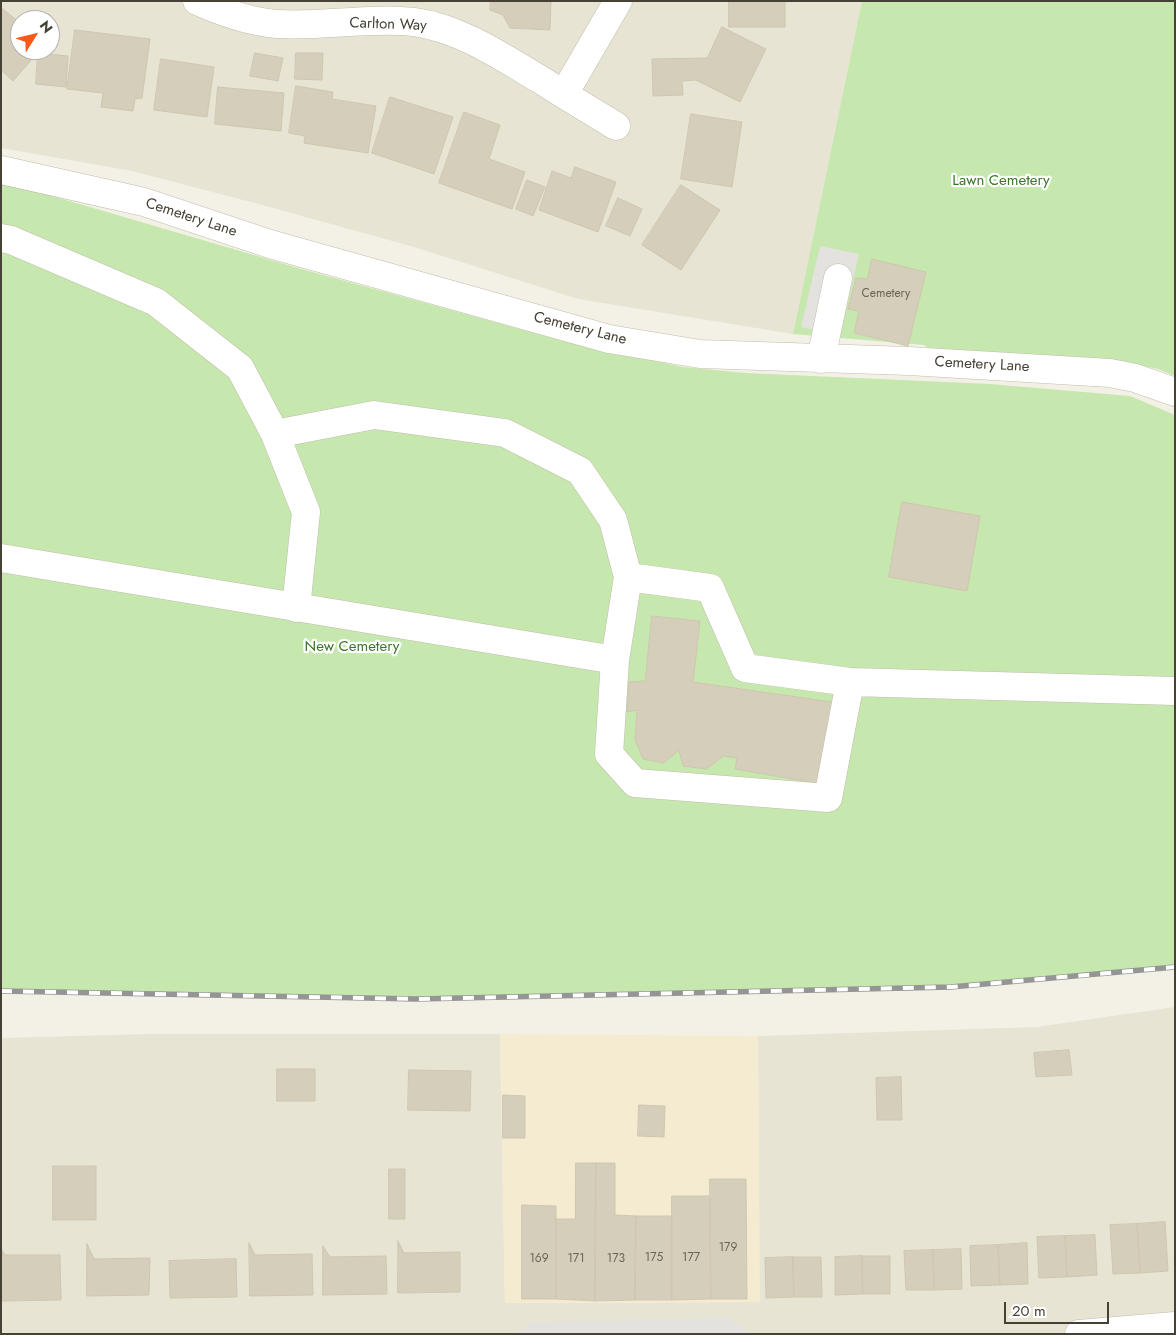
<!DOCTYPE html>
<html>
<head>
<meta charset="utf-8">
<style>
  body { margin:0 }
  #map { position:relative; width:1176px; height:1335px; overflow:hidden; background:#f3f1e6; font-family:Jost,sans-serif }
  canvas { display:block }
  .frame { position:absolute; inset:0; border:2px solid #464135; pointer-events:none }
  .north { position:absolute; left:10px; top:10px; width:50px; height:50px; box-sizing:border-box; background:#fff; border:1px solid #b5b3ae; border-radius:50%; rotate:54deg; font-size:14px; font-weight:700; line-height:20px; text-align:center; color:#464135 }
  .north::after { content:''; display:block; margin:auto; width:18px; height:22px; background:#f95916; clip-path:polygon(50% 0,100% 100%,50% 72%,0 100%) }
  .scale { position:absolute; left:1004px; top:1302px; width:105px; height:22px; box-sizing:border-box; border:2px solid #464135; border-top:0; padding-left:6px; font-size:15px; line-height:18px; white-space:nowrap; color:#464135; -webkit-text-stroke:4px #fff; paint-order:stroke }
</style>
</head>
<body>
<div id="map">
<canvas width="1176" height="1335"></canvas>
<div class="frame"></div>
<div class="north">N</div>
<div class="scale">20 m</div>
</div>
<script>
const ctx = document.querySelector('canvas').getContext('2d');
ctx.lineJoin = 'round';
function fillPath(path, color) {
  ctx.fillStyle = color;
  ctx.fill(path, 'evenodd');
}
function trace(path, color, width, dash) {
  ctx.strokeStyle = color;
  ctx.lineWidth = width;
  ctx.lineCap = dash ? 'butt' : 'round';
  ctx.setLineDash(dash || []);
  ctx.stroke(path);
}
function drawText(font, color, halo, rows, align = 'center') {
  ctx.font = font + ' Jost,sans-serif';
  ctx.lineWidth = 4.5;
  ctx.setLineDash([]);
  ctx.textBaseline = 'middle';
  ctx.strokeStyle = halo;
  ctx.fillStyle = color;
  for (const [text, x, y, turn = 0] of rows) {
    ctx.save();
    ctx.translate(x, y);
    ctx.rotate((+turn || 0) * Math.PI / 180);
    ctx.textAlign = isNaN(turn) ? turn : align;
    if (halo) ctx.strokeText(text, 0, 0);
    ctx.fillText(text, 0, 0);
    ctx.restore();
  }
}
const residential = new Path2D(`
  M 1,1 L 862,1 L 793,334 L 578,299 L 414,247 L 266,206 L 132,171 L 1,148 ZM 20,20 L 50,20 L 50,50 L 20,50 Z
  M 1175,1007 L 1175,1334 L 1,1334 L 1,1038 L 149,1034 L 500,1034 L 505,1303 L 759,1302 L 758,1036 L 1036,1027 Z`);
const commercial = new Path2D(`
  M 500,1034 L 758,1036 L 760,1302 L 505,1303 Z`);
const green = new Path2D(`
  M 862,1 L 1175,1 L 1175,376 L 1158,369 L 1129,363 L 932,351 L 924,345 L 793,334 Z
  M 1,181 L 305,270 L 567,342 L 683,367 L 746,373 L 990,384 L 1130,396 L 1175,415 L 1175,967 L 951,987 L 417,999 L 1,991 Z`);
const parking = new Path2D(`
  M 820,246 L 859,254 L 840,336 L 801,327 Z
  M 729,1318 L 753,1334 L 514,1334 L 531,1323 Z`);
const building = new Path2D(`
  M 491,1 L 551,1 L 550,30 L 510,28 L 503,15 L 490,10 Z
  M 729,1 L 785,1 L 785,27 L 729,27 Z
  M 3,9 L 20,23 L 20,50 L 40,50 L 13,81 L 1,70 L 1,11 Z
  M 722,27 L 766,49 L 740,102 L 696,80 L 682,81 L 683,95 L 653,96 L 652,59 L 707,58 Z
  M 75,30 L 150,39 L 142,98 L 135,99 L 133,111 L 101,107 L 103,93 L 67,89 Z
  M 38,53 L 68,56 L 66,87 L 36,84 Z
  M 255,53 L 283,58 L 278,81 L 250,76 Z
  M 296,53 L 323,53 L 322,80 L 295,79 Z
  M 161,59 L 214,67 L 207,117 L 154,110 Z
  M 296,86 L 333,92 L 332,99 L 376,106 L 368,153 L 304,143 L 305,136 L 289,133 Z
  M 218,87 L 284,93 L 281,131 L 215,124 Z
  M 390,97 L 453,117 L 434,174 L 372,153 Z
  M 464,112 L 500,125 L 489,159 L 525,172 L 512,209 L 439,183 Z
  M 691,114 L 742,122 L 732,187 L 681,179 Z
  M 575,167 L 616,182 L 598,232 L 539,210 L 552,171 L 571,178 Z
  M 527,180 L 545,187 L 533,216 L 516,209 Z
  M 681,185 L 720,210 L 681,270 L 642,245 Z
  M 618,198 L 642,209 L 630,236 L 606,226 Z
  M 872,259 L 926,272 L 908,346 L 854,333 L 859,311 L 848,309 L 856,278 L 867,279 Z
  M 902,502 L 980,516 L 967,591 L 889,577 Z
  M 652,616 L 700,621 L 693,682 L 832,702 L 821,784 L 735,769 L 737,758 L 723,756 L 707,769 L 683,766 L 679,750 L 664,763 L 643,759 L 635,740 L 637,710 L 627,712 L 629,682 L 645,681 Z
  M 1069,1050 L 1072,1075 L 1036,1077 L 1034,1053 Z
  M 277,1069 L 315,1069 L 315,1101 L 277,1101 Z
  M 409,1070 L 471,1071 L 470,1111 L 408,1110 Z
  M 901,1077 L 902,1120 L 877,1120 L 876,1078 Z
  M 503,1095 L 525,1096 L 525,1138 L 503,1138 Z
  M 639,1105 L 665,1106 L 664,1137 L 638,1136 Z
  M 576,1163 L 596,1163 L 595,1301 L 556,1299 L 556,1219 L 575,1219 Z
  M 596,1163 L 615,1163 L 615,1215 L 636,1216 L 635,1300 L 595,1301 Z
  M 53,1166 L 96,1166 L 96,1220 L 53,1220 Z
  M 389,1169 L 405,1169 L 405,1219 L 389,1219 Z
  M 710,1179 L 746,1179 L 747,1299 L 711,1299 Z
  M 672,1196 L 710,1196 L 711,1299 L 672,1300 Z
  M 522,1205 L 556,1206 L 556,1299 L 522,1299 Z
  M 636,1216 L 672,1216 L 672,1300 L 635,1300 Z
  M 1165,1222 L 1168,1271 L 1140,1273 L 1137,1224 Z
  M 1137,1224 L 1140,1273 L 1113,1274 L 1110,1225 Z
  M 1095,1235 L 1097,1275 L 1067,1277 L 1065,1236 Z
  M 1065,1236 L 1067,1277 L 1039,1278 L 1037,1237 Z
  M 398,1241 L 404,1253 L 460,1252 L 460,1292 L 398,1293 Z
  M 249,1243 L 255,1255 L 312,1254 L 313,1295 L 250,1296 Z
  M 1027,1243 L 1028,1284 L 1000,1285 L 998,1245 Z
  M 87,1244 L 94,1259 L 150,1258 L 149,1295 L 87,1296 Z
  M 998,1245 L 1000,1285 L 971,1286 L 970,1246 Z
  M 323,1246 L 330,1257 L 386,1256 L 387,1294 L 323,1295 Z
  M 1,1249 L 5,1255 L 60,1255 L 61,1300 L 1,1301 Z
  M 961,1249 L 962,1289 L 934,1290 L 933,1250 Z
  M 933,1250 L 934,1290 L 906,1290 L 904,1251 Z
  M 862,1256 L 890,1256 L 890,1294 L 863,1294 Z
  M 862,1256 L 863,1294 L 835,1295 L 835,1257 Z
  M 793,1257 L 794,1297 L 766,1298 L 765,1258 Z
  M 793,1257 L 821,1257 L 822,1297 L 794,1297 Z
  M 236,1259 L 237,1297 L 170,1298 L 169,1261 Z`);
const minor = new Path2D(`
  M 197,1 C 222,12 250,22 277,24 C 323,27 369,17 414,22 C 460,28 502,57 541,80 C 566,96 591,111 616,126
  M 564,94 L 618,1
  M 1,170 L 144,202 L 270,244 L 609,339 L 700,354 L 909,361 L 1110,373 L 1135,378 L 1175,392
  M 1,238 L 11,240 L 156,302 L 240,368 L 275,434 L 306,512 L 296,608
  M 821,359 L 838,278
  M 1,558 L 615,660 L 628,577 L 613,520 L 580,471 L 505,433 L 374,415 L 275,434
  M 628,577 L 710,588 L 745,668 L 850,682 L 1175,691
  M 615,660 L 609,754 L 635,783 L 828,798 L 850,682
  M 1079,1334 L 1175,1326`);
const rail = new Path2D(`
  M 1,991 L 417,999 L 951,987 L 1175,967`);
const numberNames = [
  ["Cemetery",886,294],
  ["179",728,1248],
  ["175",654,1258],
  ["177",691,1258],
  ["169",539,1259],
  ["171",576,1259],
  ["173",616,1259]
];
const streetNames = [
  ["Carlton Way",388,25,2],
  ["Cemetery Lane",191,218,18],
  ["Cemetery Lane",580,329,14],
  ["Cemetery Lane",982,365,3]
];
const parkNames = [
  ["Lawn Cemetery",1001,181],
  ["New Cemetery",352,647]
];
fillPath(residential, '#e7e4d4');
fillPath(commercial, '#f5ebd1');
fillPath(green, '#c6e7ae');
fillPath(parking, '#e4e2de');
fillPath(building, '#d4cebb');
trace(building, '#cfc7af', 1);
trace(minor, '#c1bdab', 29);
trace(minor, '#fff', 28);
trace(rail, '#959595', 5.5);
trace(rail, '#fff', 4, [11]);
drawText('12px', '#6a6456', null, numberNames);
drawText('15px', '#464135', '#fff', streetNames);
drawText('15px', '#3b7729', '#fff', parkNames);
</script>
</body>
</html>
